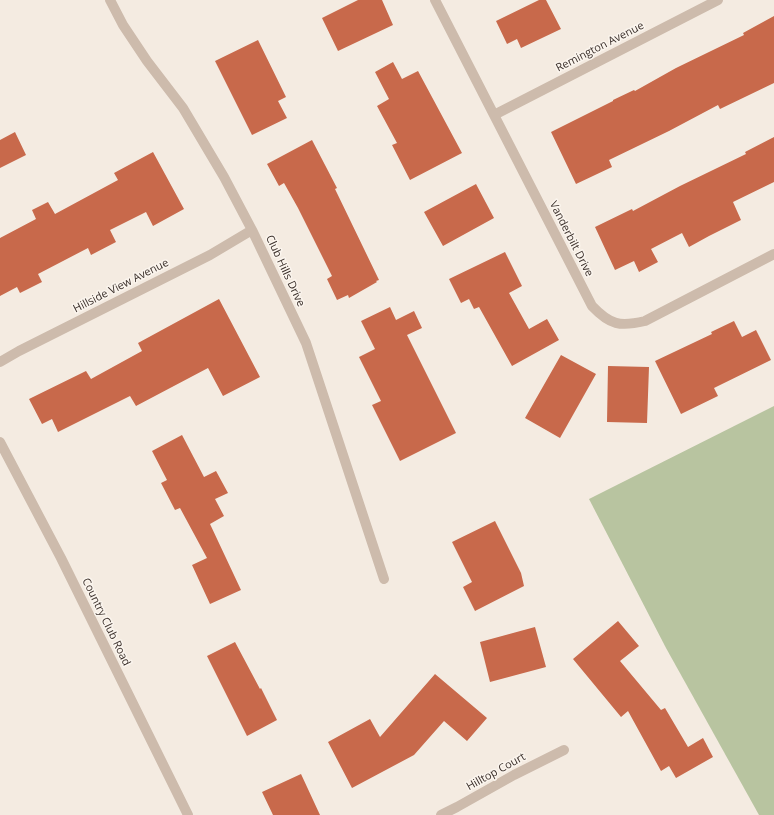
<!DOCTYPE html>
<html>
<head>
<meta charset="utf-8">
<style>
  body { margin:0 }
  canvas { display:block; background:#f4ebe1 }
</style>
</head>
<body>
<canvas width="774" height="815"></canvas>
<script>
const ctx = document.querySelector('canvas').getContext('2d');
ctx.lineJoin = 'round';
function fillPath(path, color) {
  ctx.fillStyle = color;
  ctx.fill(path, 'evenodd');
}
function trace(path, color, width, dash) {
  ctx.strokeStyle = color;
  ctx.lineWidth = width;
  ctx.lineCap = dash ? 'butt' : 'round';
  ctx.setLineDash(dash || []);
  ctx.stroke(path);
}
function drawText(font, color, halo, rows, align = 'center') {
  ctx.font = font + ' "Open Sans",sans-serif';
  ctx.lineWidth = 3;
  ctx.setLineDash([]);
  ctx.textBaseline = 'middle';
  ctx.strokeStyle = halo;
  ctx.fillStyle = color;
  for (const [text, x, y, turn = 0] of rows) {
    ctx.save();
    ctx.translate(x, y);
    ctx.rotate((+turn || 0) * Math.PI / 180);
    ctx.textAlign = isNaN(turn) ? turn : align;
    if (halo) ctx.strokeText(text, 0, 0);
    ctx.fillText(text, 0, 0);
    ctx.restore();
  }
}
const green = new Path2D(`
  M 774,406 L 774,815 L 759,815 L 666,648 L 589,499 Z`);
const building = new Path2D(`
  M 358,0 L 382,0 L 393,25 L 338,51 L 322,18 Z
  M 539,0 L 546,0 L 561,29 L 521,48 L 517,39 L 507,44 L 496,21 Z
  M 774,16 L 774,83 L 720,109 L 718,105 L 669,131 L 609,160 L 612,167 L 576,184 L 551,132 L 613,101 L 613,100 L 634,90 L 635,91 L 676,68 L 744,35 L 743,33 Z
  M 258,40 L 286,97 L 278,101 L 287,118 L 252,135 L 215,61 Z
  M 393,62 L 402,79 L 418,71 L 462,153 L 410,180 L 392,145 L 397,143 L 377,106 L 389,99 L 375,72 Z
  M 15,132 L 26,155 L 0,168 L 0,140 Z
  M 774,137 L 774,182 L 733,202 L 741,220 L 709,236 L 689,247 L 682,233 L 651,249 L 658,262 L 639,272 L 634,261 L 615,270 L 595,227 L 632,209 L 633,211 L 680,186 L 746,154 L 745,152 Z
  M 312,140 L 337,188 L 335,189 L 379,280 L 376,281 L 377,282 L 349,298 L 348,295 L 337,300 L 327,279 L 332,276 L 298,208 L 284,183 L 279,186 L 267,164 Z
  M 153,152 L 184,209 L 153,226 L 146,212 L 110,230 L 116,242 L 91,255 L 88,248 L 38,274 L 42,282 L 20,293 L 17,287 L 0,296 L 0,238 L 36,219 L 32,210 L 48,202 L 55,214 L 118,180 L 114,173 Z
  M 476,184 L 494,218 L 443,246 L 424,212 Z
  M 505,252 L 522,286 L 509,293 L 529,329 L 547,319 L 559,340 L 512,366 L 479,307 L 474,309 L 469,299 L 461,303 L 449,279 Z
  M 219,299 L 260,377 L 223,396 L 208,368 L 136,406 L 130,396 L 58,432 L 52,419 L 42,424 L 29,399 L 86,371 L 91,379 L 142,351 L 138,343 Z
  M 390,307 L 396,320 L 414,311 L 422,328 L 407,335 L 456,433 L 400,461 L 372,405 L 381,401 L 359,357 L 375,349 L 361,321 Z
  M 734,321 L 742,337 L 756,330 L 771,360 L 714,388 L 718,396 L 681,414 L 655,361 L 712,334 L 711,332 Z
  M 561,355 L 596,374 L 560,438 L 525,418 Z
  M 608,366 L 649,367 L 647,423 L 607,422 Z
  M 182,435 L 204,477 L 216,471 L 228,493 L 215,499 L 224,516 L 210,524 L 241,590 L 210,604 L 192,565 L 207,558 L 180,508 L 175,510 L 161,483 L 167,480 L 152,451 Z
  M 495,521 L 521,573 L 524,586 L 475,611 L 463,587 L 472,582 L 452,542 Z
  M 618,621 L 639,646 L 620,661 L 661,710 L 665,708 L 688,747 L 703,738 L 713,757 L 676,778 L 669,766 L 661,771 L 628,711 L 621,717 L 573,659 Z
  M 535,627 L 546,667 L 490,682 L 480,642 Z
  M 235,642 L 260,689 L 261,688 L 277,720 L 247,736 L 207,656 Z
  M 435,674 L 487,718 L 467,741 L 444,721 L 414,755 L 352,788 L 328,742 L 370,719 L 380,737 Z
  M 301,774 L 320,815 L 273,815 L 262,792 Z`);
const minor = new Path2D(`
  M 110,0 L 123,25 L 147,61 L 183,108 L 224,177 L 252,230 L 306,343 L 384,579
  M 435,0 L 592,306 C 610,325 620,327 645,321 L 774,254
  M 494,115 L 718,0
  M 0,362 L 19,351 L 210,255 L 252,230
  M 441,815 L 457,807 L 514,775 L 564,750`);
const tertiary = new Path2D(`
  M 0,442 L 61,558 L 188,815`);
const streetNames = [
  ["Remington Avenue",600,47,-27],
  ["Vanderbilt Drive",571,239,63],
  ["Club Hills Drive",285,271,65],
  ["Hillside View Avenue",121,286,-27],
  ["Country Club Road",106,622,64],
  ["Hilltop Court",496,772,-29]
];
fillPath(green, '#b8c4a0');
fillPath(building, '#c8694b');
trace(minor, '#cdbbac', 10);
trace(tertiary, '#cdbbac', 10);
drawText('11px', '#3b302b', '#fbf5ee', streetNames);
</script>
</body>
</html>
